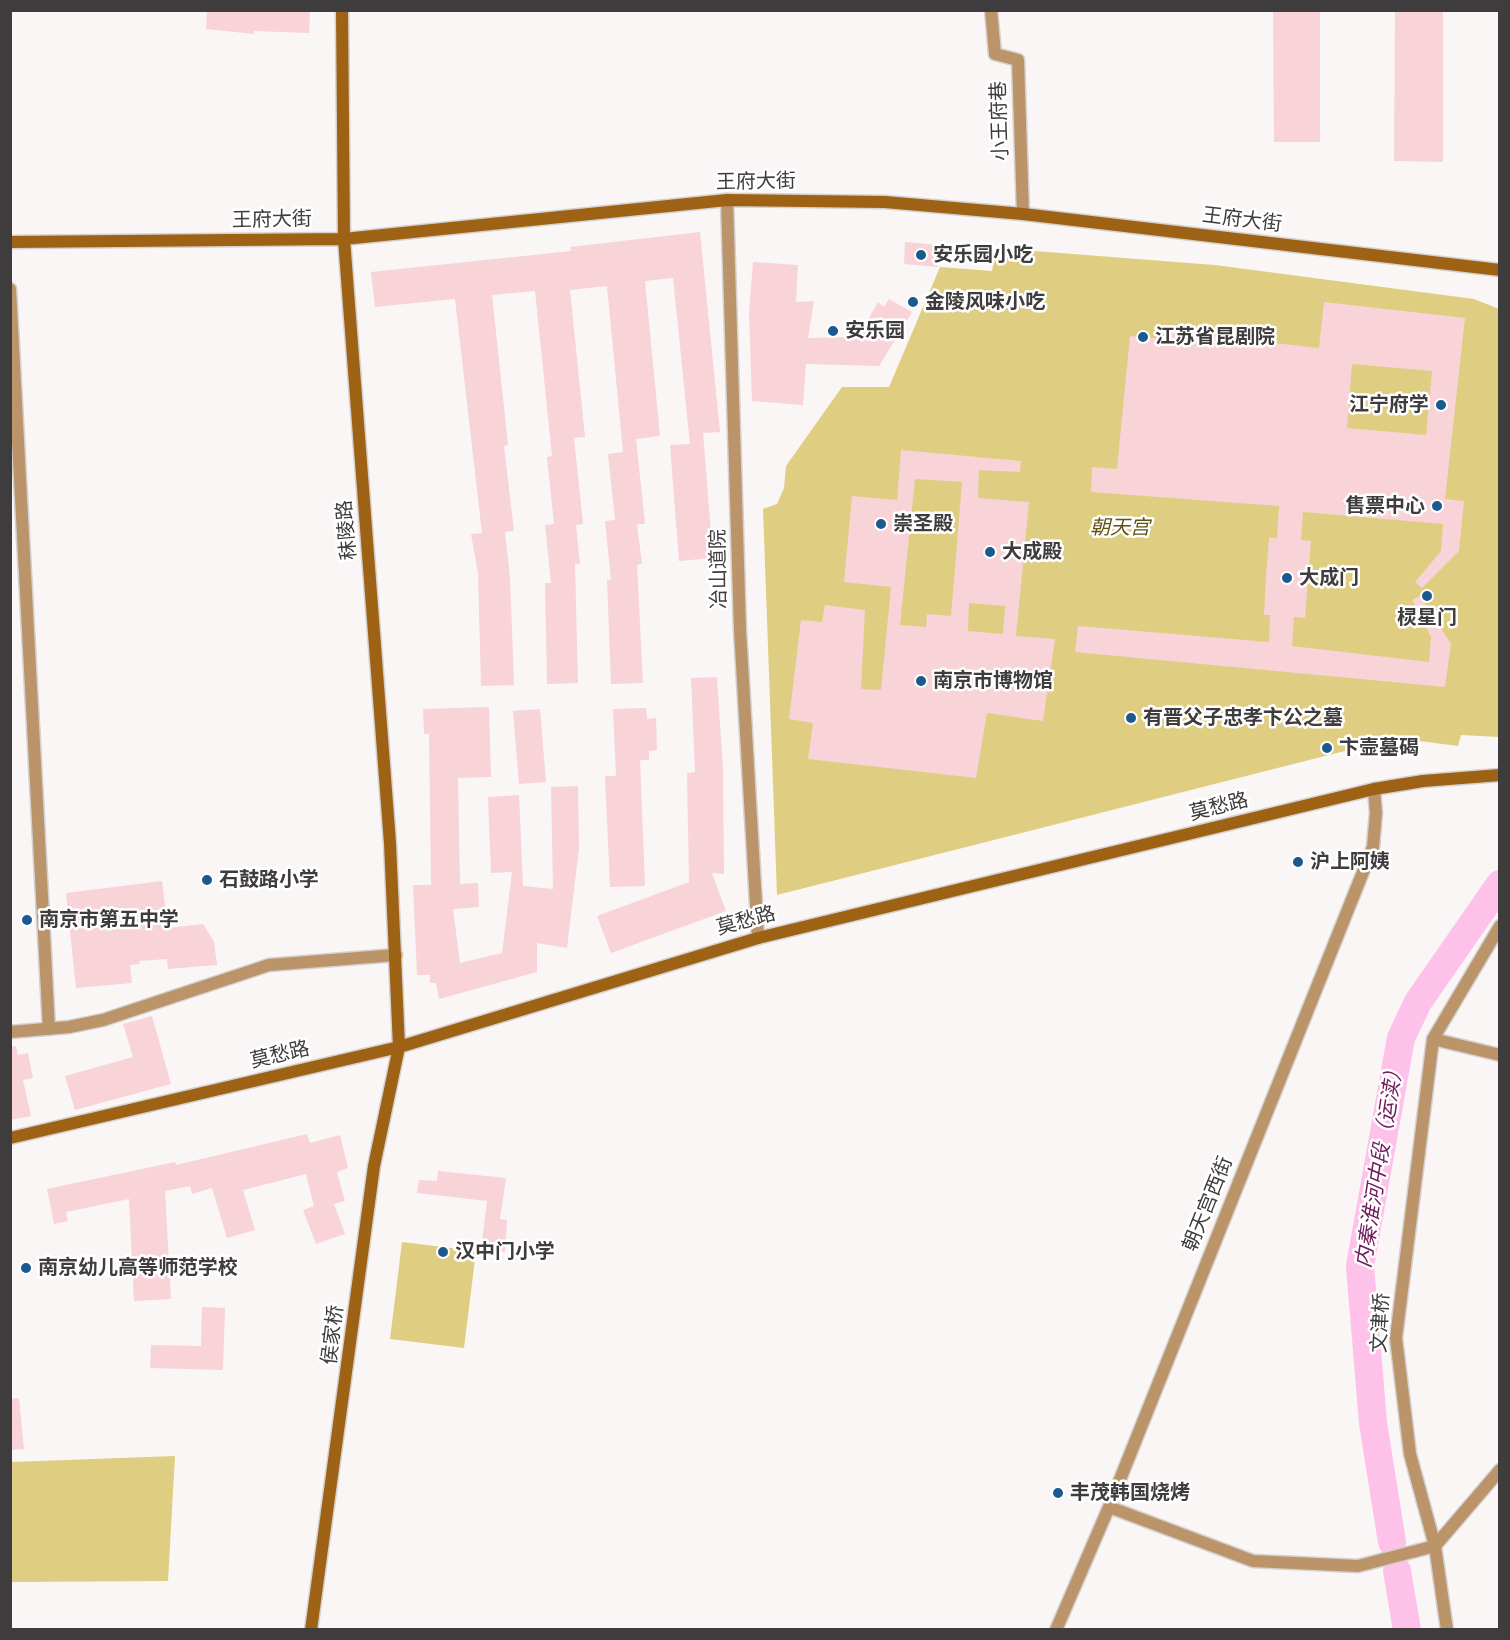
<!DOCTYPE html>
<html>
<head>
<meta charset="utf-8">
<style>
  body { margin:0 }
  #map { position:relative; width:1510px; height:1640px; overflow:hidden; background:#faf6f5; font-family:Literata,serif }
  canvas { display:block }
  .frame { position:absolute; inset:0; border:12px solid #3e3c3c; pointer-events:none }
</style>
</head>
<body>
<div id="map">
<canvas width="1510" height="1640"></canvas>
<div class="frame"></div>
</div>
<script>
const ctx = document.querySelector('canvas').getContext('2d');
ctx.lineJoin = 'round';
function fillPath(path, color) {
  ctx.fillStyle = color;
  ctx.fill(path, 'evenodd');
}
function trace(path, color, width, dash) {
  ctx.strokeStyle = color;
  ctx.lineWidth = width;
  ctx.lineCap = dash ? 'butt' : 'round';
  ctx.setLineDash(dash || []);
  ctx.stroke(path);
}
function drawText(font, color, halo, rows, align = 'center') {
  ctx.font = font + ' Literata,"Noto Sans SC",serif';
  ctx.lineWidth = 5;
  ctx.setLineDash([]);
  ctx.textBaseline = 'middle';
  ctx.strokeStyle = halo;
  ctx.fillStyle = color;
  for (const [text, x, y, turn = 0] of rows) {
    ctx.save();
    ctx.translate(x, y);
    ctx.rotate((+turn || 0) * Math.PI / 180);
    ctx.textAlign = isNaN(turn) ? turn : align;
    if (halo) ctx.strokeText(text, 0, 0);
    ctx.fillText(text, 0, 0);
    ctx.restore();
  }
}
const green = new Path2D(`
  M 996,248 L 1215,265 L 1474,299 L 1499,309 L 1499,737 L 1461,735 L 1458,746 L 1396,738 L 777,895 L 763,509 L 777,504 L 784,488 L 786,466 L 842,387 L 889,387 L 940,267 L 992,271 Z
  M 402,1242 L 476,1251 L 464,1348 L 390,1339 Z
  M 175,1456 L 168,1581 L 11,1582 L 11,1462 Z`);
const river = new Path2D(`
  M 1392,1542 L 1373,1423 L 1360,1266 L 1401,1038 L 1418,1002 L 1500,884
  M 1397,1571 L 1407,1630`);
const building = new Path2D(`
  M 207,10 L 310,10 L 309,33 L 254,31 L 254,34 L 206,29 Z
  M 1273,10 L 1320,10 L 1320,142 L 1274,142 Z
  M 1395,10 L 1443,10 L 1443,162 L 1394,161 Z
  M 700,232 L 720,432 L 703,433 L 713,558 L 679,561 L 670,445 L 690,444 L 673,278 L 645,281 L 660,436 L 636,439 L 645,524 L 637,524 L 642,564 L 637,565 L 643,683 L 611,684 L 607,580 L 611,580 L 605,521 L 615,520 L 608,454 L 623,452 L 607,286 L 570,290 L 585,437 L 574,438 L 583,524 L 576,525 L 580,564 L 575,564 L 578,683 L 547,684 L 545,583 L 551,583 L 545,525 L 554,524 L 547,457 L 552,456 L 535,291 L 492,295 L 508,445 L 504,446 L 514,531 L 505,532 L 510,578 L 514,685 L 481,686 L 478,573 L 471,534 L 482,533 L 455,299 L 375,307 L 371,272 L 571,251 L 570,247 Z
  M 905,242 L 939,245 L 938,267 L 904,264 Z
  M 753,262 L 798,265 L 796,302 L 814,301 L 808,338 L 858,337 L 878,302 L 884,307 L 889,299 L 912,312 L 879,366 L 806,364 L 803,405 L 752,401 L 749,313 Z
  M 1324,302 L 1465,318 L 1445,499 L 1464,501 L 1459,551 L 1422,588 L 1415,582 L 1441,551 L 1443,524 L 1303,512 L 1301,540 L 1311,541 L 1305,618 L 1294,617 L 1292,646 L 1429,662 L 1431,637 L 1412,600 L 1420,596 L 1451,644 L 1445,687 L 1075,652 L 1078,626 L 1269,642 L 1270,615 L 1264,615 L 1266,577 L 1269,538 L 1277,538 L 1279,506 L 1091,492 L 1092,467 L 1117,469 L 1130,336 L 1164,339 L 1165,331 L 1319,348 ZM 1352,364 L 1432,371 L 1426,435 L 1347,428 Z
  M 901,450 L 1021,461 L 1020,472 L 979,470 L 978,498 L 1029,502 L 1016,636 L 1055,639 L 1043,721 L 987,713 L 976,778 L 808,759 L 813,723 L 789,719 L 801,620 L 822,622 L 825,605 L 865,610 L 861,689 L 881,690 L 891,587 L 844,582 L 852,496 L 897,500 ZM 915,479 L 962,482 L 951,616 L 927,614 L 926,627 L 900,625 ZM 969,603 L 1005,606 L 1003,634 L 968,631 Z
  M 717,677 L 723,769 L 724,874 L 712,873 L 726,911 L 611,953 L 597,916 L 689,882 L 687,773 L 695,772 L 691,678 Z
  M 489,707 L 491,777 L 458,778 L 460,884 L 478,883 L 479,907 L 453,909 L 460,963 L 502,953 L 512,872 L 491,873 L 488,797 L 519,795 L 523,886 L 553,889 L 551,787 L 578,786 L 579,848 L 567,948 L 537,943 L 537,972 L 439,999 L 436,983 L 430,983 L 430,975 L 417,975 L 413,885 L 431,885 L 429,734 L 424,734 L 423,709 Z
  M 646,708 L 647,719 L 656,718 L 657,750 L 649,751 L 649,760 L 640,760 L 645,886 L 610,887 L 605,776 L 616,776 L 613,709 Z
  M 540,709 L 546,782 L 519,784 L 513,711 Z
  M 162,881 L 168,928 L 203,924 L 214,942 L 217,965 L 168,969 L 167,959 L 139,961 L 140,964 L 130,965 L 132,983 L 76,988 L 66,893 Z
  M 152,1016 L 171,1084 L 75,1110 L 65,1076 L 133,1057 L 123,1024 Z
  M 16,1046 L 18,1055 L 28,1053 L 33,1078 L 23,1080 L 31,1116 L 10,1120 L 10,1047 Z
  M 307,1134 L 310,1143 L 340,1135 L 348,1168 L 337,1172 L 345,1201 L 334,1204 L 345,1234 L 316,1244 L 303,1210 L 314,1206 L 306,1174 L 243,1190 L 255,1230 L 227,1238 L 212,1188 L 192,1194 L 190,1186 L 165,1191 L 171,1299 L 134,1301 L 129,1199 L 66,1212 L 68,1221 L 54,1224 L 47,1189 L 175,1162 L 176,1165 Z
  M 438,1171 L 506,1178 L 500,1219 L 507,1220 L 505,1252 L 481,1249 L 487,1201 L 417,1193 L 419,1180 L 437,1181 Z
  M 202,1307 L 225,1308 L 223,1370 L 150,1368 L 151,1345 L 201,1346 Z
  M 19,1398 L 24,1449 L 10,1450 L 10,1399 Z`);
const street = new Path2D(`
  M 991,10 L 995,54 L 1018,60 L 1023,214
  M 727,200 L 740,630 L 758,938
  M 10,289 L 49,1029
  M 10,1032 L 69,1027 L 103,1020 L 269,965 L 396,955
  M 1433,1039 L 1500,1055
  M 1109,1507 L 1253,1561 L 1358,1566 L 1435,1546 L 1500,1470
  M 1056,1630 L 1109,1507 L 1373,847 L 1376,813 L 1374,789
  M 1447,1630 L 1435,1546 L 1410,1454 L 1396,1338 L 1433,1039 L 1500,926`);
const secondary = new Path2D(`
  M 10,242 L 344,239 L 727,200 L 885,202 L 1023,214 L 1500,270
  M 10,1138 L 399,1047 L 758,938 L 1374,789 L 1423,781 L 1500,775
  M 311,1630 L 374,1166 L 399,1047 L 390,843 L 344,239 L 342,10`);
const markers = [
  [921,255,6,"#1b598f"],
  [913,302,6,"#1b598f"],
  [833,331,6,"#1b598f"],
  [1143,337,6,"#1b598f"],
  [1441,405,6,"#1b598f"],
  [1437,506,6,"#1b598f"],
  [881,524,6,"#1b598f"],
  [990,552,6,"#1b598f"],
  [1287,578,6,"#1b598f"],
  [1427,596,6,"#1b598f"],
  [921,681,6,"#1b598f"],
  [1131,718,6,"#1b598f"],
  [1327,748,6,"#1b598f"],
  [1298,862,6,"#1b598f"],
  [207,880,6,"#1b598f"],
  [27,920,6,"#1b598f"],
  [443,1252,6,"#1b598f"],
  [26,1268,6,"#1b598f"],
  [1058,1493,6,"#1b598f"]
];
const streetNames = [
  ["小王府巷",1000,121,-92],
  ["王府大街",756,182,-1],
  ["王府大街",272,220,-1],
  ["王府大街",1242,220,7],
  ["秣陵路",347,530,-95],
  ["冶山道院",719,569,-91],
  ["莫愁路",1219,807,-14],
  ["莫愁路",746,921,-15],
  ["莫愁路",280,1055,-13],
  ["朝天宫西街",1208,1204,-68],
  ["文津桥",1381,1323,-87],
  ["侯家桥",333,1335,-83]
];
const poiNames = [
  ["安乐园小吃",933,255],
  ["金陵风味小吃",925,302],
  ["安乐园",845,331],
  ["江苏省昆剧院",1155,337],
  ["江宁府学",1429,405,"right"],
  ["售票中心",1425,506,"right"],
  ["崇圣殿",893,524],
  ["大成殿",1002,552],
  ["大成门",1299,578],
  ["棂星门",1427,618,"center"],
  ["南京市博物馆",933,681],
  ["有晋父子忠孝卞公之墓",1143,718],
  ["卞壸墓碣",1339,748],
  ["沪上阿姨",1310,862],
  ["石鼓路小学",219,880],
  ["南京市第五中学",39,920],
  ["汉中门小学",455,1252],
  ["南京幼儿高等师范学校",38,1268],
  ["丰茂韩国烧烤",1070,1493]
];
const parkNames = [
  ["朝天宫",1120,528]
];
const waterNames = [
  ["内秦淮河中段（运渎）",1380,1164,-81]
];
fillPath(green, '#dfce81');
trace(river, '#fdc1ea', 28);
fillPath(building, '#f8d3d8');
trace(street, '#d4d1d0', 15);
trace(secondary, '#d4d1d0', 15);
trace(street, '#bc946a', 12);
trace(secondary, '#9d6214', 12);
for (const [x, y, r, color] of markers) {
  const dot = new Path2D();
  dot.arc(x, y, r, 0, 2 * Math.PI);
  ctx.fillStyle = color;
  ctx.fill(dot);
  trace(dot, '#fff', 2);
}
drawText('20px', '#3e3c3c', '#fff', streetNames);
drawText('bold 20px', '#3e3c3c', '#fff', poiNames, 'left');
drawText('italic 20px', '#605312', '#fff', parkNames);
drawText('italic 21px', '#6f1c5d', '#fff', waterNames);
</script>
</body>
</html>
